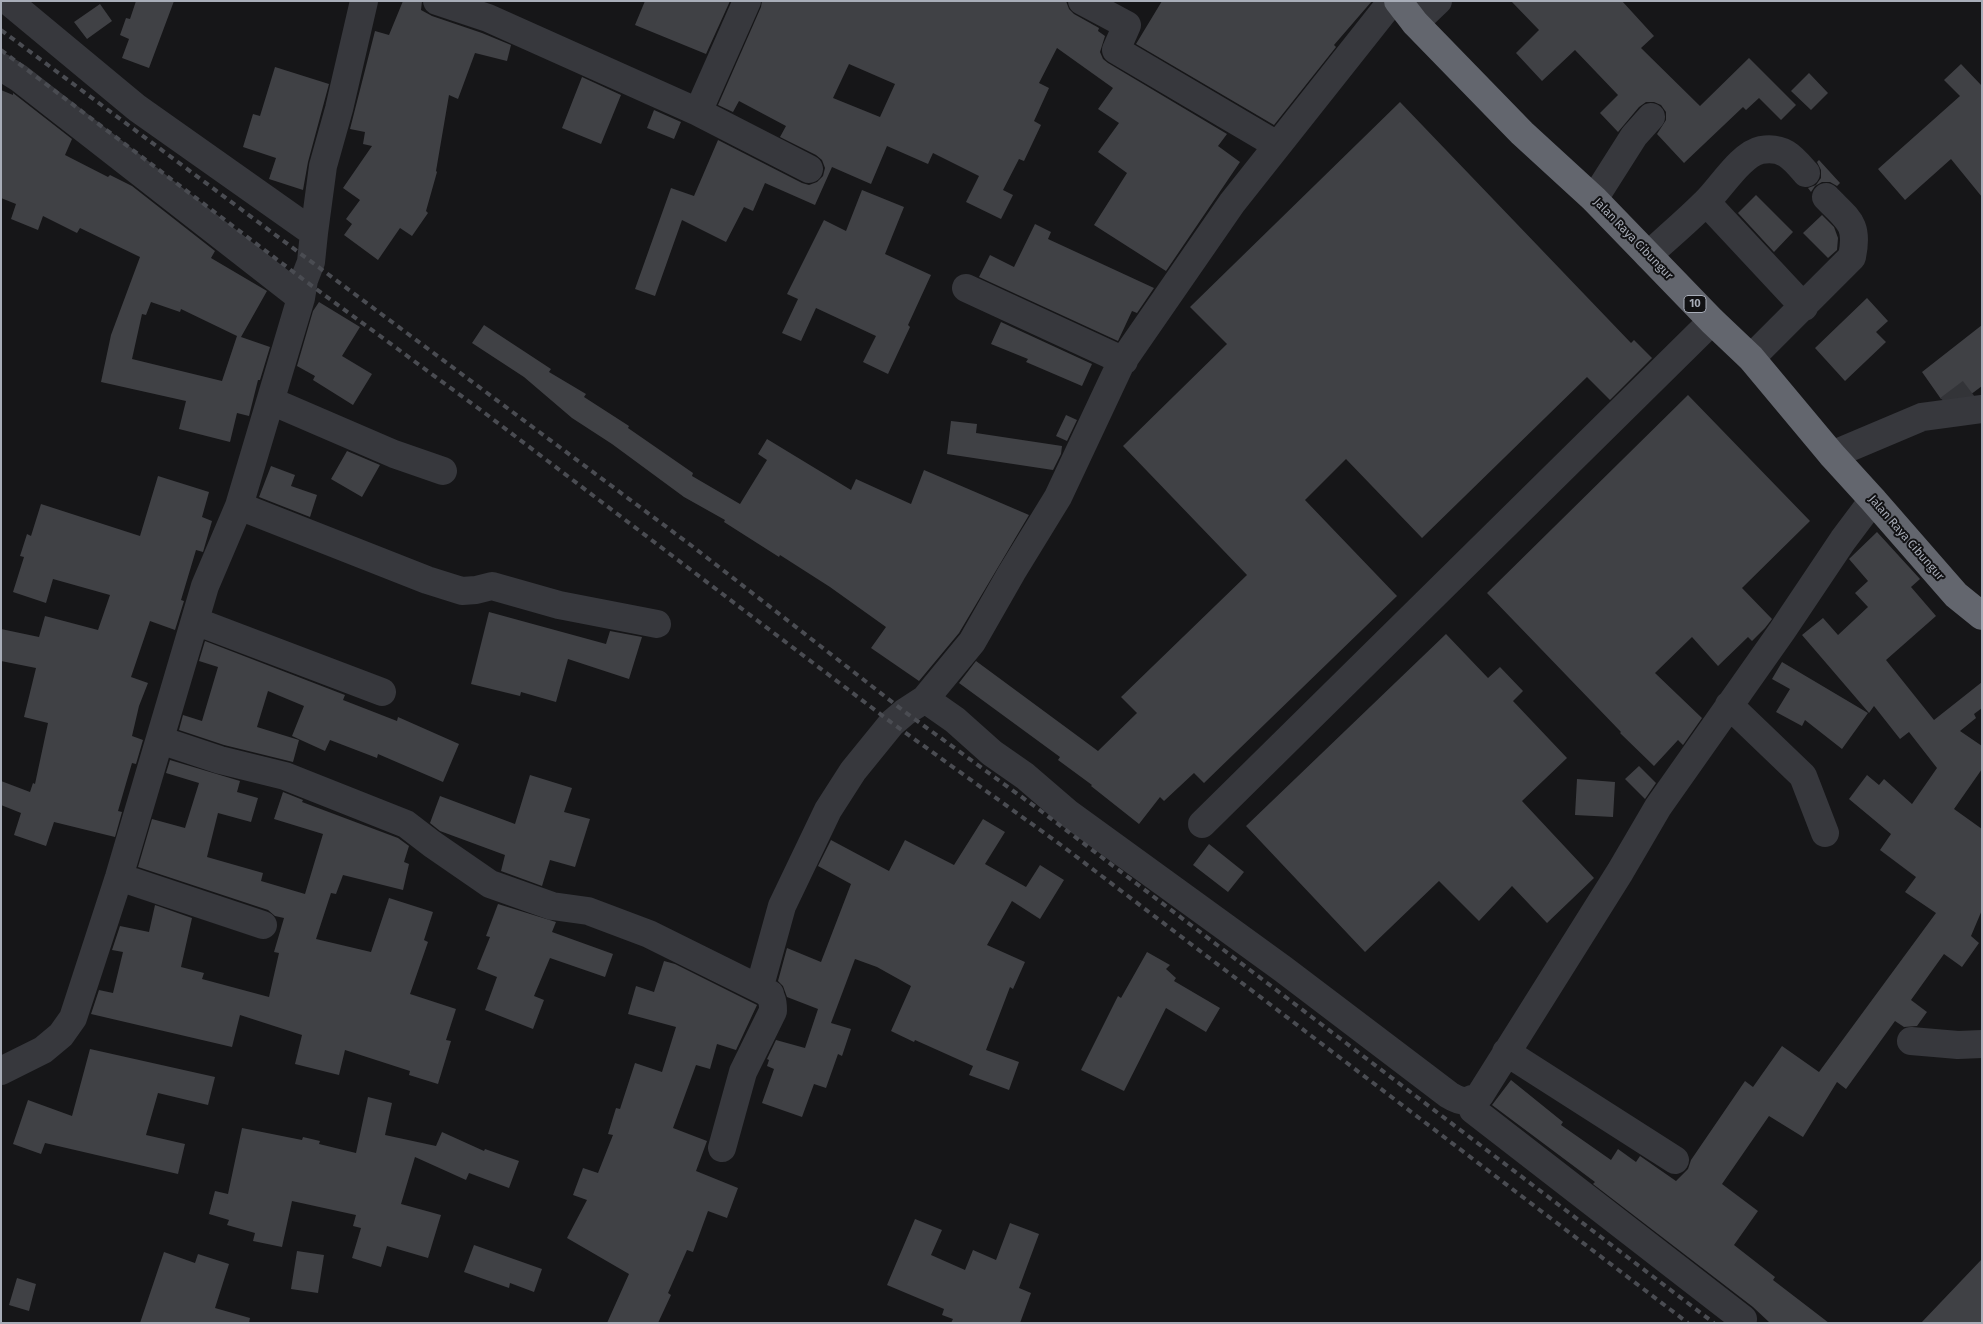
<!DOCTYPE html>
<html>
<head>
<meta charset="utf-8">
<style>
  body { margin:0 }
  #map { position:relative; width:1983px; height:1324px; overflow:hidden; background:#161618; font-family:"Fira Sans",sans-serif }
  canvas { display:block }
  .frame { position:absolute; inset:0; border:2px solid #a8adb8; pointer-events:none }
</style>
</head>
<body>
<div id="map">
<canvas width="1983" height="1324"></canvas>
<div class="frame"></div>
</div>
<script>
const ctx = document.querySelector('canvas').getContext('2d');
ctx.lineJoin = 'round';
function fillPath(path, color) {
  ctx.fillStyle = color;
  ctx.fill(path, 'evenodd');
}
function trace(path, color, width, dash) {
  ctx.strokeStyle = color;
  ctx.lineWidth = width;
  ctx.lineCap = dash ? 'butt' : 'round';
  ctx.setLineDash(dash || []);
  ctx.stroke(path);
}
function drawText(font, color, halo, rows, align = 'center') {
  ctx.font = font + ' "Fira Sans",sans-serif';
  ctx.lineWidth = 4;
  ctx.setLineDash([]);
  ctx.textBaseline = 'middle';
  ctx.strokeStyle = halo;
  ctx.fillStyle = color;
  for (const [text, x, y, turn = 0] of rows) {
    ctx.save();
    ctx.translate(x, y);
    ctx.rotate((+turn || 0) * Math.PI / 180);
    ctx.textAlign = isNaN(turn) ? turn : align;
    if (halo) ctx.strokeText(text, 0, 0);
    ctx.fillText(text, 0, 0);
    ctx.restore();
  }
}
const building = new Path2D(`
  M 136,1 L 174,1 L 149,68 L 122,58 L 129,39 L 120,35 L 126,18 L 130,19 Z
  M 403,1 L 422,1 L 421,10 L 432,16 L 482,33 L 511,45 L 507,61 L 475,53 L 458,99 L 449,95 L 436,171 L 437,172 L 426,211 L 428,213 L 412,236 L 400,228 L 378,260 L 344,235 L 352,224 L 346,219 L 360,200 L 343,188 L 372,146 L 363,144 L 365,132 L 350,129 L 375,31 L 389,35 Z
  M 645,1 L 730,1 L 706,54 L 635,25 Z
  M 762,1 L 1066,1 L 1069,9 L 1074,14 L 1099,28 L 1098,31 L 1105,36 L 1100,52 L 1103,59 L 1108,63 L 1227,134 L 1218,146 L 1240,162 L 1166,271 L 1094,225 L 1127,173 L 1098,152 L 1119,123 L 1098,109 L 1113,88 L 1057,48 L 1039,83 L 1049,88 L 1034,121 L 1041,125 L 1024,161 L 1019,159 L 1003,190 L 1013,195 L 1001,219 L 966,202 L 979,176 L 933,153 L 928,164 L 887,146 L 871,184 L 832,167 L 815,205 L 765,183 L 753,211 L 744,207 L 726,242 L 682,220 L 655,296 L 635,289 L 671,188 L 694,196 L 718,140 L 802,183 L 809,185 L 817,182 L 823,176 L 825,168 L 822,160 L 816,155 L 780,137 L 786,126 L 739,101 L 733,112 L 718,105 L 761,7 ZM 849,64 L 895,84 L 880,117 L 833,98 Z
  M 1162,1 L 1372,1 L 1334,45 L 1336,47 L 1274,125 L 1136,44 Z
  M 1511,1 L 1622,1 L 1654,36 L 1641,48 L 1700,106 L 1749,58 L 1796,105 L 1781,120 L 1759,98 L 1746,110 L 1743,107 L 1684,163 L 1657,134 L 1666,120 L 1666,112 L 1661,105 L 1654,102 L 1646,102 L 1639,107 L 1618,132 L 1600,113 L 1618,95 L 1575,50 L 1542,81 L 1516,53 L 1539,30 Z
  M 100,4 L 112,21 L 87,39 L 74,22 Z
  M 1961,64 L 1982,86 L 1982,197 L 1951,159 L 1905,200 L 1878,169 L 1960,96 L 1944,80 Z
  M 275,67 L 329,84 L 308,162 L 303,190 L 269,179 L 276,158 L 243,147 L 253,114 L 260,116 Z
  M 1809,73 L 1828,93 L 1811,110 L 1791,91 Z
  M 582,77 L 621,95 L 601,144 L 562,128 Z
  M 1,90 L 13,95 L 13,93 L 72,139 L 65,155 L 108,177 L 110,175 L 132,186 L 215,251 L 211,258 L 267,291 L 241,337 L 270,347 L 260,380 L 258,380 L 249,416 L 237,413 L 230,442 L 179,429 L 186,401 L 101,382 L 111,335 L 140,257 L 80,228 L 77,233 L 43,216 L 38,230 L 11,219 L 16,204 L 1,198 ZM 151,302 L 180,312 L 181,309 L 237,336 L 222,381 L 132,359 L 142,314 L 146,315 Z
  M 1400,102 L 1631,343 L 1634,340 L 1652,358 L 1610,400 L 1587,377 L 1422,538 L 1346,459 L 1305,500 L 1397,596 L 1204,783 L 1194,773 L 1164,801 L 1160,797 L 1139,824 L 1091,786 L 1092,785 L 1058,760 L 1060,757 L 959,683 L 976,661 L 1098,751 L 1137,713 L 1121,697 L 1247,575 L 1123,446 L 1227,344 L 1190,307 Z
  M 654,110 L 681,122 L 674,139 L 647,128 Z
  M 1819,160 L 1840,183 L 1837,186 L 1830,182 L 1822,182 L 1815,186 L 1811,192 L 1808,188 L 1816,185 L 1821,178 L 1821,170 L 1817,162 Z
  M 862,190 L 904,207 L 885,254 L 931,275 L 908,325 L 910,327 L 888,374 L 863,362 L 876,336 L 816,308 L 801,341 L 782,333 L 798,299 L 787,294 L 824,220 L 846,231 Z
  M 1756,195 L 1793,232 L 1774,252 L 1738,213 Z
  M 1822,215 L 1834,227 L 1838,238 L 1837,250 L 1828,258 L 1803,233 Z
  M 1035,224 L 1051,232 L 1048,239 L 1154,288 L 1137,313 L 1132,311 L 1118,341 L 979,277 L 990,255 L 1014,267 Z
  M 1867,298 L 1888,321 L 1876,332 L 1886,342 L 1845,381 L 1815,348 Z
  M 319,302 L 360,327 L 342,356 L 372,374 L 353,405 L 313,380 L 315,376 L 297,366 L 313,311 Z
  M 1001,322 L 1092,364 L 1082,386 L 1026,362 L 1028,359 L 991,344 Z
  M 484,325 L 551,369 L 549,372 L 586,394 L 584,397 L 629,426 L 628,428 L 693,473 L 692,476 L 740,504 L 767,460 L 758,454 L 767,439 L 851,490 L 856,479 L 911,504 L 924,470 L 1029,515 L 959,633 L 919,681 L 871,648 L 886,627 L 830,587 L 780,555 L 779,557 L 724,522 L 725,520 L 684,497 L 612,444 L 572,418 L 524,377 L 472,343 Z
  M 1982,325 L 1982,386 L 1970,395 L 1941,399 L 1922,372 Z
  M 1688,395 L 1810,521 L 1742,588 L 1772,619 L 1765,628 L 1752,641 L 1748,637 L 1718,666 L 1692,637 L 1655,673 L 1702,718 L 1683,745 L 1678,740 L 1654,766 L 1620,733 L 1621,732 L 1487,593 Z
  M 1066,415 L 1077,420 L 1067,441 L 1056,436 Z
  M 951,421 L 977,424 L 976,433 L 1062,446 L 1061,454 L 1053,470 L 947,454 Z
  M 347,451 L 380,465 L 362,497 L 331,479 Z
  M 271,466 L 295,475 L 291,486 L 317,495 L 310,517 L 259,497 Z
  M 158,476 L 209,492 L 202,517 L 212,521 L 203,552 L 196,550 L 181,600 L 184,601 L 175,630 L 150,621 L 131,677 L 148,683 L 139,706 L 132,736 L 143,740 L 136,764 L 132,763 L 127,780 L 118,811 L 122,812 L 115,837 L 54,822 L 46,846 L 14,835 L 21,813 L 1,805 L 1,781 L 30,792 L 33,783 L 35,784 L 48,723 L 24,717 L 36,668 L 1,661 L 1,629 L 39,637 L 45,616 L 98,630 L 110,595 L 53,579 L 46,603 L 13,592 L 24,557 L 20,556 L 27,534 L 31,536 L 41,504 L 140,536 Z
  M 1877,532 L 1920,579 L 1911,587 L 1936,616 L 1886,660 L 1934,720 L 1982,682 L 1982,708 L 1974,714 L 1976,718 L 1960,731 L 1982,746 L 1982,769 L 1954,809 L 1982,829 L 1982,910 L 1971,936 L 1979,943 L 1962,967 L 1944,954 L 1911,1000 L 1927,1012 L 1917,1026 L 1904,1027 L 1895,1021 L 1846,1089 L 1837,1082 L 1803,1137 L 1769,1116 L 1722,1184 L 1758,1211 L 1734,1245 L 1775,1277 L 1773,1280 L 1829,1323 L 1770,1323 L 1753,1307 L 1593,1184 L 1595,1182 L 1492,1105 L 1511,1080 L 1563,1122 L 1561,1125 L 1611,1160 L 1618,1149 L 1636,1162 L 1640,1156 L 1676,1181 L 1688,1169 L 1691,1160 L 1745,1081 L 1753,1087 L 1782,1046 L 1819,1072 L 1936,913 L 1905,892 L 1916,877 L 1880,850 L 1891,834 L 1849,799 L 1867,775 L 1879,785 L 1884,779 L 1912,804 L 1937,768 L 1909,732 L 1900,739 L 1874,706 L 1869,713 L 1802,635 L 1823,618 L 1838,635 L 1868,607 L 1855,593 L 1868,581 L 1849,559 Z
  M 489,612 L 606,644 L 610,631 L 642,637 L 629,679 L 568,659 L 556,702 L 521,692 L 520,696 L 471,684 Z
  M 1446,634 L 1488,678 L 1500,667 L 1523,691 L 1513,701 L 1567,758 L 1522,801 L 1594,878 L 1547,923 L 1512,886 L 1479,921 L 1439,881 L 1365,952 L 1246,826 Z
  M 205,641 L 345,695 L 343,700 L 397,721 L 398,717 L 459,744 L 443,782 L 378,754 L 377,758 L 330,740 L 325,751 L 292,736 L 304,706 L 268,691 L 257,727 L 299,740 L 293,762 L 224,745 L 179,730 L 183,715 L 202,721 L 218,667 L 199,661 Z
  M 1782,662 L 1868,713 L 1842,749 L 1805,720 L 1802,726 L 1776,712 L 1790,689 L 1772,679 Z
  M 170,760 L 240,781 L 237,792 L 258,798 L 251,822 L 218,813 L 207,857 L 263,873 L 261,881 L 305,894 L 323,834 L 274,819 L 283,792 L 303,800 L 302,802 L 398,838 L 409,846 L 404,862 L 409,864 L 403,890 L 343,875 L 336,894 L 331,893 L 316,939 L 371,952 L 389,898 L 433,912 L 424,940 L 428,942 L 410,994 L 456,1009 L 446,1040 L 451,1041 L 438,1084 L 409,1075 L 410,1071 L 345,1050 L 339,1075 L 295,1064 L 302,1035 L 240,1015 L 232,1047 L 91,1014 L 99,990 L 113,993 L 123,952 L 112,950 L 120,926 L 149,932 L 155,905 L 192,918 L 181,967 L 204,973 L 202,979 L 269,997 L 279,953 L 274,952 L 284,918 L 275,916 L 268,910 L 138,867 L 152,819 L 185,828 L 199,783 L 166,773 Z
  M 1639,766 L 1656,783 L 1645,799 L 1625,779 Z
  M 530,775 L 572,788 L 564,812 L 590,819 L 575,867 L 550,860 L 542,886 L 501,871 L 505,855 L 440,831 L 430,823 L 440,796 L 515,824 Z
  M 1577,779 L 1615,782 L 1613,817 L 1575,815 Z
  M 983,819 L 1005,832 L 985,864 L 1026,887 L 1040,865 L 1064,880 L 1040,919 L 1012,901 L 987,945 L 1025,962 L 1013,989 L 1010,987 L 986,1050 L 1019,1062 L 1009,1090 L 969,1075 L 973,1066 L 915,1040 L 914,1042 L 891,1031 L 911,986 L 877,967 L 855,959 L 831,1023 L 851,1029 L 842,1056 L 838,1054 L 826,1088 L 814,1084 L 802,1117 L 762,1103 L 774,1069 L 767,1066 L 769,1060 L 767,1059 L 776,1040 L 805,1048 L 818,1009 L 787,997 L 783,986 L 778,981 L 787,948 L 821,962 L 851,884 L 818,866 L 831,840 L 889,871 L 905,840 L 954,865 Z
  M 1209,844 L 1244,872 L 1228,892 L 1193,865 Z
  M 498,904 L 556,922 L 552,932 L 613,954 L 605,977 L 550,958 L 534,996 L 544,1000 L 533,1029 L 485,1010 L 497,977 L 477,969 L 490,937 L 486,936 Z
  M 1147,952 L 1170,965 L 1166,969 L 1176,978 L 1174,981 L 1220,1008 L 1206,1032 L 1166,1008 L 1124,1091 L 1081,1070 L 1118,996 L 1121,998 Z
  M 664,961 L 675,964 L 757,1005 L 736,1050 L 717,1044 L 710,1069 L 696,1065 L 673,1128 L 707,1141 L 696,1171 L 738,1188 L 727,1218 L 708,1211 L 693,1252 L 687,1250 L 668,1293 L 671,1295 L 658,1323 L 607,1323 L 629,1274 L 567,1238 L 587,1200 L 573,1195 L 583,1168 L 598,1173 L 613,1135 L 608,1134 L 616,1108 L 620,1109 L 635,1063 L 662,1072 L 676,1027 L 628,1014 L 636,986 L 654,992 Z
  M 90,1049 L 215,1077 L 208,1105 L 158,1093 L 146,1135 L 185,1144 L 178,1174 L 45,1143 L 41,1154 L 13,1144 L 28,1100 L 72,1116 Z
  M 368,1097 L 392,1103 L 385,1135 L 436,1146 L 442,1132 L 484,1151 L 485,1149 L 519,1161 L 509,1188 L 469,1173 L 466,1180 L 415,1157 L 401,1204 L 441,1215 L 428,1258 L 387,1246 L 381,1267 L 352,1258 L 361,1228 L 353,1226 L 356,1215 L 292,1201 L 282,1247 L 253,1241 L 255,1233 L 227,1225 L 229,1220 L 209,1214 L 215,1191 L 228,1194 L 242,1128 L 302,1140 L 303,1137 L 320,1141 L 319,1144 L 356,1153 Z
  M 915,1219 L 942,1230 L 931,1255 L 965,1270 L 973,1250 L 996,1260 L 1010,1223 L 1039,1234 L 1019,1288 L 1031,1293 L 1020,1323 L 951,1323 L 953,1319 L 942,1315 L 944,1309 L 887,1285 Z
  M 474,1245 L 542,1269 L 534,1292 L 510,1283 L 509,1288 L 464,1272 Z
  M 297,1251 L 324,1255 L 318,1293 L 291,1289 Z
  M 164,1252 L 195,1263 L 198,1254 L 229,1264 L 215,1308 L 250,1318 L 249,1323 L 140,1323 Z
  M 1982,1259 L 1982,1323 L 1921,1323 Z
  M 17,1278 L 36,1284 L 29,1311 L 9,1305 Z`);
const minorTunnel = new Path2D(`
  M 1949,409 L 1982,384`);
const minor = new Path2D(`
  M 8,1 L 137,108 L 314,233
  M 437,1 L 488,18 L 698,112 L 809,169
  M 1082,1 L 1127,25 L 1116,50 L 1277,145
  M 1392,1 L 1232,203 L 1120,365 L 1058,497 L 1012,572 L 972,642 L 925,699 L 955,720 L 992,753 L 1025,776 L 1068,813 L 1283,969 L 1449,1095 C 1460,1102 1469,1104 1480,1095 L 1620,872 L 1658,807 L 1782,631 L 1843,540 L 1873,500
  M 1415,23 L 1438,1
  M 1,67 L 19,78 L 301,298
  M 698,112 L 747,1
  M 1594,199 L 1634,136 L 1651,117
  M 1706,202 L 1804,307
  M 1648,255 C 1667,238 1687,221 1705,203 C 1720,189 1741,154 1761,150 C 1784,146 1793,158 1806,173
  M 966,288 L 1124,361
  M 1751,358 L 1852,257 C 1859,223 1848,220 1826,197
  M 271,401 L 394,454 L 443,471
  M 1832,455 L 1922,417 L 1982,409
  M 239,506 L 427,580 L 462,591 L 476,590 L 492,586 L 559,605 L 657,624
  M 195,621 L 382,692
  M 1729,705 L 1803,776 L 1825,833
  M 160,740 L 220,760 L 285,776 L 406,824 L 432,844 L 490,884 L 552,906 L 588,911 L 649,934 L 770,994
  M 1202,824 L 1712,321
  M 119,877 L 263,925
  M 1911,1041 L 1958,1045 L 1982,1044
  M 1506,1052 L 1675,1160
  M 1,1071 L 43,1050 L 61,1035 L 73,1018 L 119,877 L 205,586 L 239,506 L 301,298 L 304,280 L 311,262 L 314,233 L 323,166 L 339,109 L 364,1
  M 1472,1099 L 1473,1110 L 1743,1319
  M 722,1148 L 743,1072 L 773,1011 C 773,1000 772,996 763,990 L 761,982 L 782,906 L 828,810 L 853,771 L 892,723 L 905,712 L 925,699`);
const highway = new Path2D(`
  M 1398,1 L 1415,23 L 1522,133 L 1594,199 L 1712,321 L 1751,358 L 1832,455 L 1873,500 L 1956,595 L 1982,616`);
const rail = new Path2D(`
  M 1,30 L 692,546 L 905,712 L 1041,811 L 1714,1323
  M 1,50 L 304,280 L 486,414 L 892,723 L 1061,845 L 1688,1323`);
const shields = [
  [1695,304,22]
];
const shieldNames = [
  ["10",1695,304]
];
const streetNames = [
  ["Jalan Raya Cibungur",1633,239,46],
  ["Jalan Raya Cibungur",1906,538,49]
];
fillPath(building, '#404145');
trace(minorTunnel, '#333438', 28, [28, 14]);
trace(minor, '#37383d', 28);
trace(highway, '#63666e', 28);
trace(rail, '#4a4c52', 4, [6, 5]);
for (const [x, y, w] of shields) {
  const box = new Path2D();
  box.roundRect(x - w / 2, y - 8.5, w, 17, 4);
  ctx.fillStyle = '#111113';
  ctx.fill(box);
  trace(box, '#a8adb8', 1);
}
drawText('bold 11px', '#a8adb8', null, shieldNames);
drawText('12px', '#a8adb8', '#111113', streetNames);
</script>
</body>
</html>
